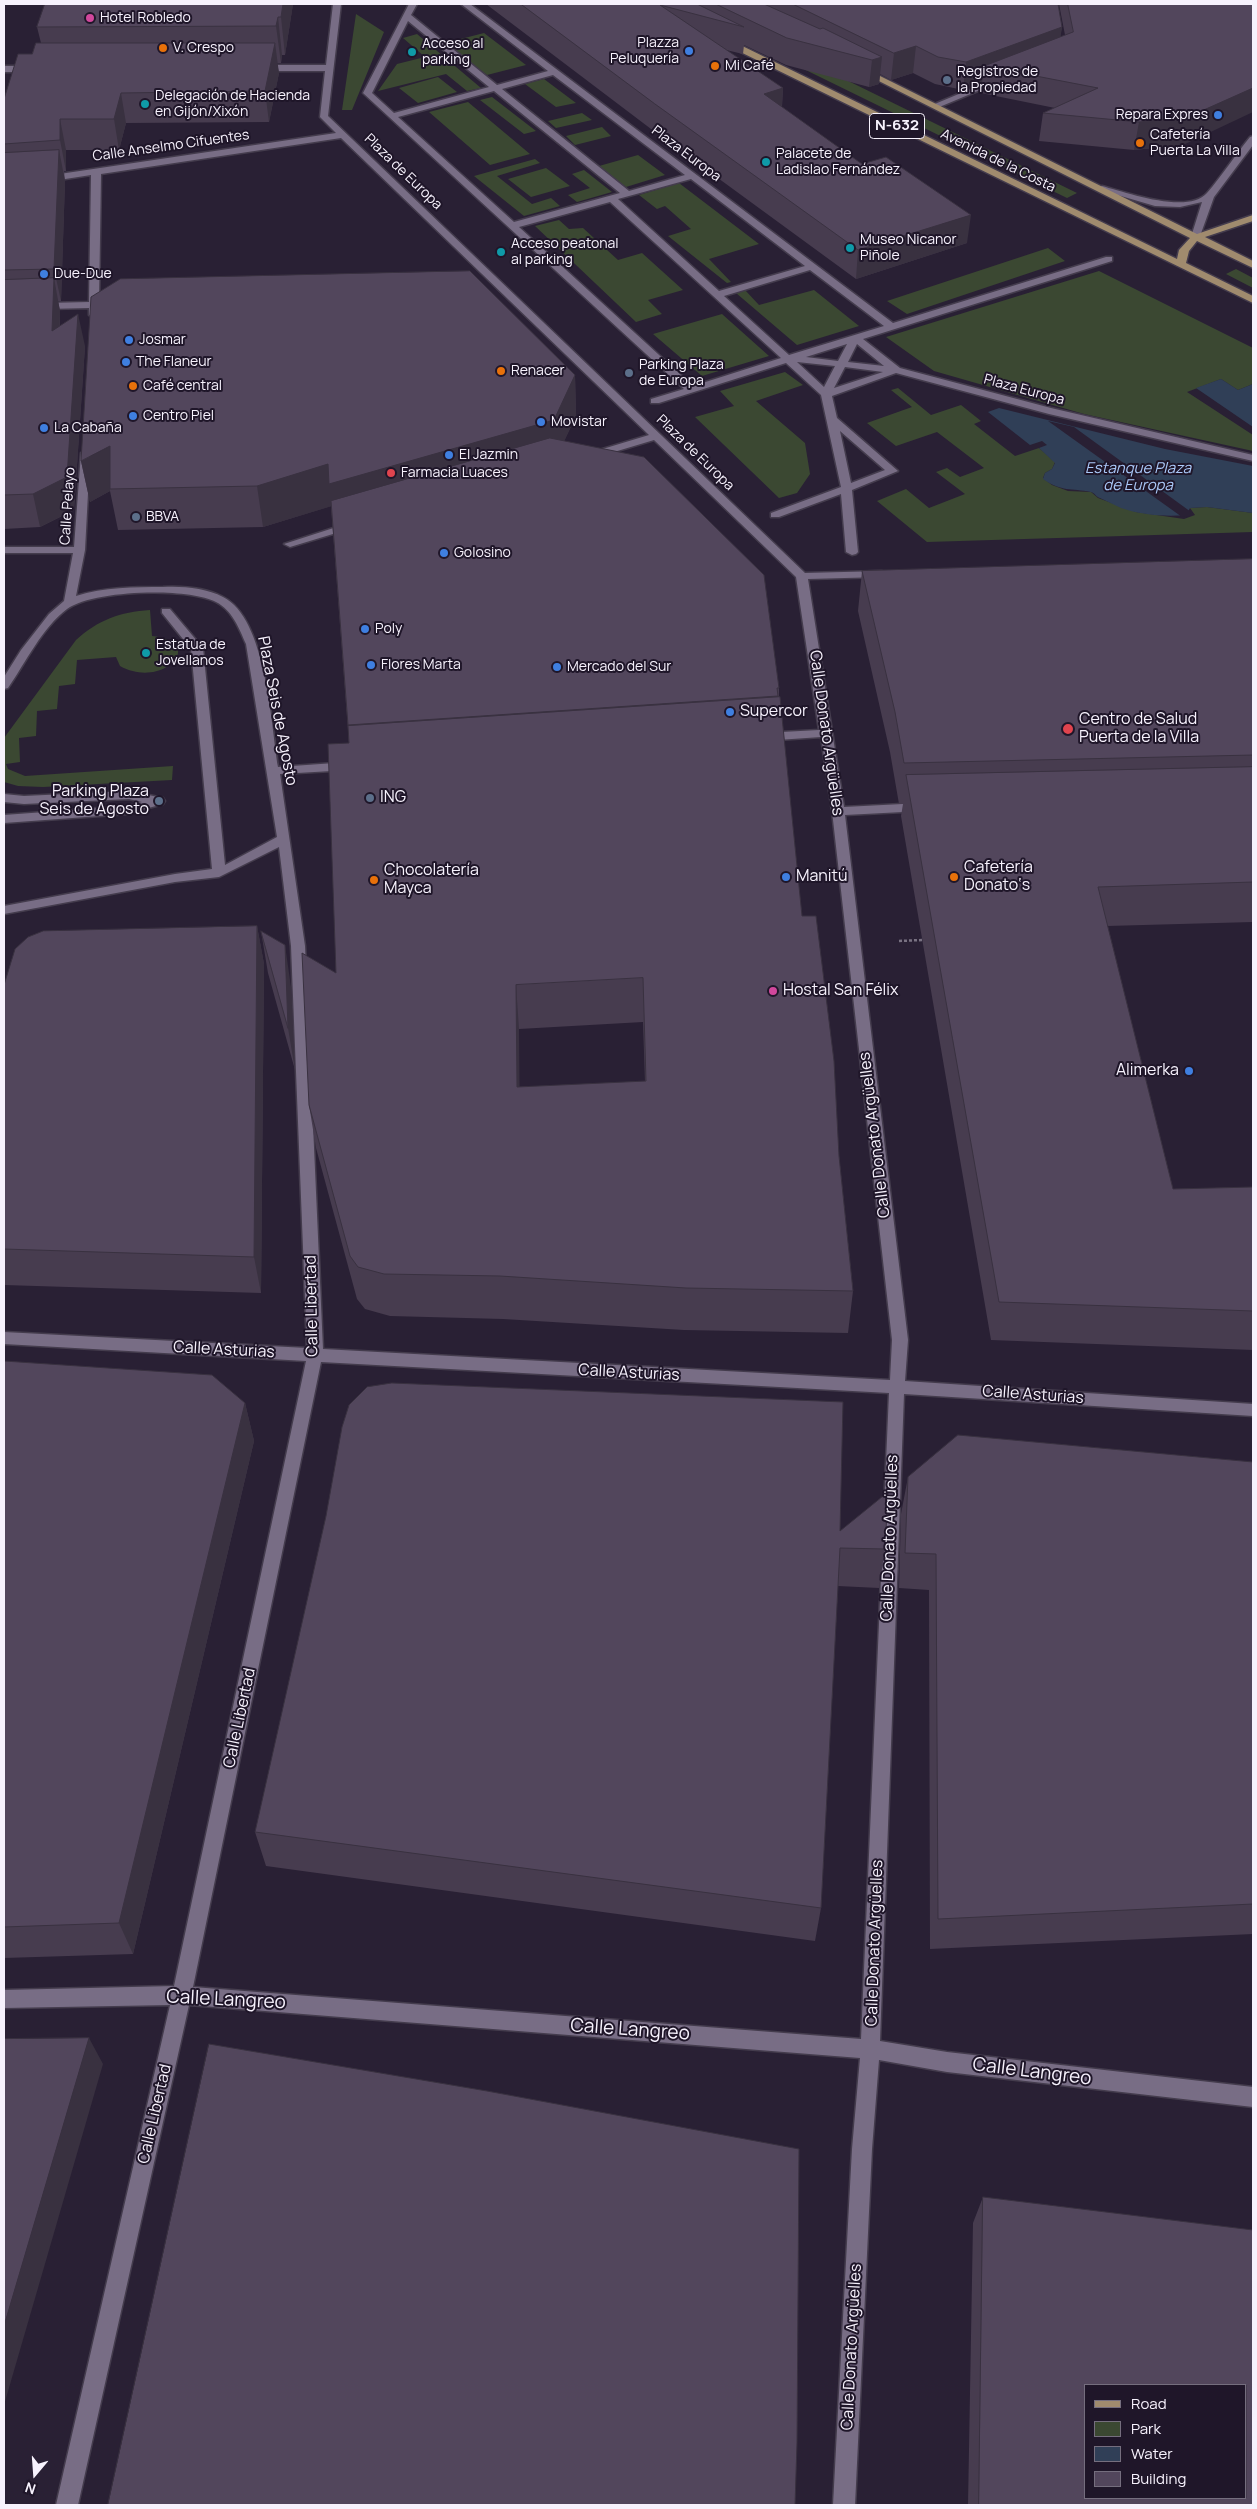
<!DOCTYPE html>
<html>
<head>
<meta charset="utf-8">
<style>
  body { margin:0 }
  #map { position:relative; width:1257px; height:2509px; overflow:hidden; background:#292034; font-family:Manrope,sans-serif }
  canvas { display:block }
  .frame { position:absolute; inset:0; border:5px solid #f7f2fd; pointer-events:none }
  .legend { position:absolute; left:1084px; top:2384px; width:162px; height:115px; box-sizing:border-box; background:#1f1629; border:1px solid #756e7e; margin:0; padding:6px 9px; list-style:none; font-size:15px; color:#f7f2fd }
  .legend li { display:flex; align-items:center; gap:10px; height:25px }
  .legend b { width:25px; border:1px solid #756e7e }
  .north { position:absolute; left:10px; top:2449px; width:50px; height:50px; -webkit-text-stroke:4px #1f1629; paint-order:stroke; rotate:198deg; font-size:14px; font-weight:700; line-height:20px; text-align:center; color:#f7f2fd }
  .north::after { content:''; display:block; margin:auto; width:18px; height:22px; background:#f7f2fd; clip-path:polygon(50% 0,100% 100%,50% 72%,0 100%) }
</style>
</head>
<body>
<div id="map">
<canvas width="1257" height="2509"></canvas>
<div class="frame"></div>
<ul class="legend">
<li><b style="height:6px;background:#a08b6e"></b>Road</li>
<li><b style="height:14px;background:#3b4832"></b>Park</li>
<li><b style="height:14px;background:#303f57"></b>Water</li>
<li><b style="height:14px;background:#52465c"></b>Building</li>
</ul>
<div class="north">N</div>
</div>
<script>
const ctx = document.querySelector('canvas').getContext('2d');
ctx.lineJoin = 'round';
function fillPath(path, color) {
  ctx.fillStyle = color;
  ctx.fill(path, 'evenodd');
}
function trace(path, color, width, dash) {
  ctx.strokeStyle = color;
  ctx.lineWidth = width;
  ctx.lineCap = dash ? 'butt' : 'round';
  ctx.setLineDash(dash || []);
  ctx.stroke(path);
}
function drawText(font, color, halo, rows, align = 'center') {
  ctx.font = font + ' Manrope,sans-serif';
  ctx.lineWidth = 4;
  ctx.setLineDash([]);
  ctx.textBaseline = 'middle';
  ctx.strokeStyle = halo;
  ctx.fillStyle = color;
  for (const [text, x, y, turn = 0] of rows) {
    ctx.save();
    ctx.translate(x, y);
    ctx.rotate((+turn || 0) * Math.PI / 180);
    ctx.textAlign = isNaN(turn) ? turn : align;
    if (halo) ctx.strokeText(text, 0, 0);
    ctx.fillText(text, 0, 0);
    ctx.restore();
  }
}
const green = new Path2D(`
  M 671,4 L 691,4 L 1077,193 L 1067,198 Z
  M 356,14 L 384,32 L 352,110 L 342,110 Z
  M 484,33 L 526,65 L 487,75 L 445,43 Z
  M 417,34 L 481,88 L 467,91 L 446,74 L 378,91 L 397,64 L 425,57 L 403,38 Z
  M 438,77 L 457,92 L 418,103 L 399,88 Z
  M 544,79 L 576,103 L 556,107 L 525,84 Z
  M 492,97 L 536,131 L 524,134 L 480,100 Z
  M 468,102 L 530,154 L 490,165 L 429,112 Z
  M 582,113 L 592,120 L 556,128 L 548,121 Z
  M 602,127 L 611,136 L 575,145 L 566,136 Z
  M 638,155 L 665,175 L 626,187 L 599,166 Z
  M 535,159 L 540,163 L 497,176 L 532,204 L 551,198 L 560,206 L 524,216 L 474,176 Z
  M 546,168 L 570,186 L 531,197 L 508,179 Z
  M 584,170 L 612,192 L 577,202 L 568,195 L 590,188 L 572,174 Z
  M 679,183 L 759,244 L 709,259 L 731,282 L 727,283 L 668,236 L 691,229 L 665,206 L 657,209 L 639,195 Z
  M 559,220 L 569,229 L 583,228 L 618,260 L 642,253 L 683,290 L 648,300 L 662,314 L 636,322 L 535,226 Z
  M 1048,248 L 1065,261 L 907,314 L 887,301 Z
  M 1236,269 L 1253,278 L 1253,288 L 1226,274 Z
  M 1099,271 L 1253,348 L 1253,384 L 1238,390 L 1221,379 L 1187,392 L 1253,435 L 1253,451 L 1084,414 L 934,371 L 886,337 Z
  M 745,290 L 759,305 L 814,290 L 859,326 L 797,345 L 736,293 Z
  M 722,314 L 769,356 L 702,376 L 653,334 Z
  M 785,372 L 803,385 L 756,401 L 805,443 L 810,474 L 797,493 L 779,498 L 695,417 L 734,406 L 720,391 Z
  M 898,388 L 931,415 L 961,405 L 981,421 L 974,424 L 1015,456 L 1039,448 L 1055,462 L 1052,469 L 1045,473 L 1043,478 L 1052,485 L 1068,491 L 1091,492 L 1098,498 L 1136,512 L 1184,519 L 1195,515 L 1190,508 L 1207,507 L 1253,513 L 1253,532 L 927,542 L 877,501 L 906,489 L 929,508 L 965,494 L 936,472 L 947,468 L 960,477 L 984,468 L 937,432 L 896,446 L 867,423 L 912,407 L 891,390 Z
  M 150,610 L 152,636 C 208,642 163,690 120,666 L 116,657 L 77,660 L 75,684 L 59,686 L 57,709 L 37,711 L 36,736 L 19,738 L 20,762 L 6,764 L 8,769 L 25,776 L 173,766 L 172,780 L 43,787 L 18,786 L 4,782 L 4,738 L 76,640 C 98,620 120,612 150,610 Z`);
const water = new Path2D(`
  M 1221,379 L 1238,390 L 1253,384 L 1253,427 L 1196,388 Z
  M 999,408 L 1165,449 L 1253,466 L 1253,513 L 1207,507 L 1190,508 L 1186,515 C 1166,517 1141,515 1121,508 C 1114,505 1107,501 1100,498 C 1096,497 1095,493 1091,492 C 1071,488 1062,492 1043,479 L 1045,473 L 1052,469 L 1055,463 L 1039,448 L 1047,445 L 1042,441 L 1030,445 L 988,412 Z`);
const pier = new Path2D(`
  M 1048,421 L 1074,427 L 1191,512 L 1189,516 L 1182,517 Z`);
const path = new Path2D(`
  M 899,941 L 922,940`);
const minor = new Path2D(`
  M 333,4 L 341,4 L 328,116 L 805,573 L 882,571 L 888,574 L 882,577 L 808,579 L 844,807 L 922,803 L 928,807 L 922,811 L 845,815 L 908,1340 L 905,1381 L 1253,1404 L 1253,1416 L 904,1394 L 880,2041 L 947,2052 L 1253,2087 L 1253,2107 L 947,2072 L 879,2060 L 872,2149 L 855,2505 L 833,2505 L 852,2149 L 860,2058 L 189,2005 L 78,2505 L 56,2505 L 170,2005 L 4,2008 L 4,1990 L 174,1986 L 306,1361 L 4,1344 L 4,1332 L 307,1348 L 291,946 L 279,847 L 219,877 L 175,882 L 4,914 L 4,906 L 175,874 L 212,869 L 191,649 L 162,613 L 162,609 L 170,609 L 203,648 L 225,865 L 277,837 L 246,644 C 239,628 232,610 216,602 C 187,587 93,590 67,609 C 42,628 26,662 8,688 L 4,689 L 4,677 L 21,650 L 49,614 L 64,601 L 73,553 L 4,553 L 4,547 L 74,547 L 81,453 L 89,453 L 90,455 L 85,550 L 76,596 C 104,587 134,587 163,587 C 183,586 206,588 223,597 C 266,618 271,723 278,767 L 349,762 L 355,766 L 349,770 L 280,774 L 305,946 L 323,1349 L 890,1380 L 892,1340 L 832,811 L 821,737 L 763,741 L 757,737 L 763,733 L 819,730 L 796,577 L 654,440 L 594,458 L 586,458 L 586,454 L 649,435 L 341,138 L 101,174 L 99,302 L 114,303 L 114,307 L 99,308 L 99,315 L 94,318 L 89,315 L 89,308 L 4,310 L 4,304 L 89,302 L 91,175 L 46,182 L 4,183 L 4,177 L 46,176 L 336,133 L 320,117 L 325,71 L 259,71 L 255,68 L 259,65 L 326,65 ZM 321,1362 L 889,1393 L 861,2039 L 193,1987 Z
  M 409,4 L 417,4 L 411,15 L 497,85 L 548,71 L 461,4 L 470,4 L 893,323 L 1106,257 L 1112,257 L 1112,261 L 863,339 L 900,368 L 1051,408 L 1253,455 L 1253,461 L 1049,414 L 896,373 L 832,396 L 837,418 L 898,471 L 852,490 L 858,552 L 856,554 L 852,555 L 846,552 L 841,494 L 779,517 L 771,517 L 771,513 L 841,487 L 821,395 L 786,363 L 659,403 L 651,403 L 651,399 L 684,389 L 363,93 ZM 408,21 L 489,87 L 394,113 L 372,93 ZM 553,75 L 685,175 L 629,191 L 502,89 ZM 494,91 L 620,193 L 514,222 L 398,117 ZM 691,179 L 805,266 L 719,291 L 618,199 ZM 610,202 L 781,358 L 693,386 L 519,227 ZM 810,270 L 884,326 L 789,355 L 724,296 ZM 847,344 L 838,361 L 806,357 ZM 857,344 L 884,366 L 848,362 ZM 797,362 L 835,366 L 824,387 ZM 845,367 L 883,372 L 834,388 ZM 840,431 L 885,470 L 851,483 Z
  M 4,66 L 33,66 L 37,69 L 33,72 L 4,72 Z
  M 997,78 L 1004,80 L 937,108 L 930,106 Z
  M 1253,136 L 1253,145 L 1214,197 L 1199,239 L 1191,237 L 1202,202 L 1180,207 L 1155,206 L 1097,189 L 1102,186 C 1125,192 1188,215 1207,193 C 1222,176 1235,155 1250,137 Z
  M 352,522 L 356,523 L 356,527 L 290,547 L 284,544 Z
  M 129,791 L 163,798 L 165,801 L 163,804 L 127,814 L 4,823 L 4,815 L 127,806 L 142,802 L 129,799 L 24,804 L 4,802 L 4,794 L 24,796 Z`);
const major = new Path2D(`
  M 722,39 L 728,39 L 1177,259 L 1179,250 L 1190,238 L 859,71 L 866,69 L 1197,234 L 1253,215 L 1253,221 L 1205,237 L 1253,261 L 1253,268 L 1197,241 L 1189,251 L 1186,263 L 1253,296 L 1253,303 L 722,43 Z`);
const wall = new Path2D(`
  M 45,4 L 293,4 L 285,55 L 282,55 L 281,63 L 277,63 L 279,73 L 269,122 L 126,123 L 119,150 L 66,150 L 66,171 L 64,171 L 65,181 L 61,301 L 58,301 L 60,311 L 60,326 L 85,346 L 74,510 L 40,527 L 4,529 L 4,99 L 32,54 L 41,43 L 37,27 Z
  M 486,4 L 1058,4 L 1062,27 L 1060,37 L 1065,35 L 1059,4 L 1253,4 L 1183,145 L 1134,150 L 1039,141 L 1043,113 L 1055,108 L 981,93 L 982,83 L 963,90 L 935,84 L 913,73 L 891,80 L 880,74 L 879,84 L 869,87 L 786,65 L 744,45 L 743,54 L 726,50 L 783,88 L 782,107 L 967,243 L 856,279 L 655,132 Z
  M 575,375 L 576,416 L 564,441 L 779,688 L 779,697 L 802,916 L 839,1156 L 853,1291 L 848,1333 L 684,1330 L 503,1319 L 390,1316 L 365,1309 L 357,1299 L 316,1148 L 309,1105 L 336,973 L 349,743 L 331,506 L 263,527 L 118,530 L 110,491 L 90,502 L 81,461 ZM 643,1022 L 645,1082 L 519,1087 L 519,1029 Z
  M 1253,559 L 1253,922 L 1107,926 L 1173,1189 L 1253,1187 L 1253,1350 L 991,1340 L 901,816 L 903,804 L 899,804 L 890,752 L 858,611 L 862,571 Z
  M 257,926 L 264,964 L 261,1293 L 4,1285 L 4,985 Z
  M 261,931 L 291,987 L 295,1070 L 268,973 Z
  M 4,1361 L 245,1403 L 254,1441 L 133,1954 L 4,1958 Z
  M 1253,1462 L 1253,1934 L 930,1949 L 929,1590 L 899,1588 L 901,1514 L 908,1477 Z
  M 840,1531 L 885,1549 L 879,1588 L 838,1586 L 821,1908 L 815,1941 L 266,1866 L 255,1832 Z
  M 983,2197 L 1253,2505 L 968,2505 L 973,2223 Z`);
const shadedWall = new Path2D(`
  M 283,4 L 293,4 L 285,55 L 281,17 Z
  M 278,17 L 282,55 L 281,63 L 276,26 Z
  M 1062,27 L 1058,54 L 984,66 L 982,83 L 963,90 L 966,62 Z
  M 275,43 L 279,73 L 269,122 L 265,91 Z
  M 916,46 L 913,73 L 891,80 L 894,53 Z
  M 882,57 L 879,84 L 869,87 L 872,60 Z
  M 783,88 L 781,116 L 764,94 Z
  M 1253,88 L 1253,112 L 1183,145 L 1134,150 L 1139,122 Z
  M 121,93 L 126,123 L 119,150 L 114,119 Z
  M 60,119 L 66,150 L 66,171 L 60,140 Z
  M 59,150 L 65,181 L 61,301 L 54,269 Z
  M 971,215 L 967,243 L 856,279 L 858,250 Z
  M 54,278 L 60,311 L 59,363 L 52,331 Z
  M 78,314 L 85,346 L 74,510 L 40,527 L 33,494 Z
  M 575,375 L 576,416 L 555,461 L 332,506 L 263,527 L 257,486 Z
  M 110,446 L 110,491 L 90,502 L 81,461 Z
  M 257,926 L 264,964 L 261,1293 L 254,1257 Z
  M 285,945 L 291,987 L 295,1070 L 288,1028 Z
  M 516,985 L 519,1029 L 520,1131 L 517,1087 Z
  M 245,1403 L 254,1441 L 133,1954 L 119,1923 Z
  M 89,2038 L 103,2064 L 4,2405 L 4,2326 Z`);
const building = new Path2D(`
  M 45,4 L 283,4 L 281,17 L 278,17 L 276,26 L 37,27 Z
  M 521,4 L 697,4 L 744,27 L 660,5 L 783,88 L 764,94 L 862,164 L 886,157 L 971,215 L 858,250 L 655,104 Z
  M 716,4 L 764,4 L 820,29 L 823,28 L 882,57 L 872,60 L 787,38 Z
  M 793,4 L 1058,4 L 1062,27 L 966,62 L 938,57 L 916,46 L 894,53 Z
  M 1068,4 L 1253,4 L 1253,88 L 1188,117 L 1139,122 L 1043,113 L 1098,88 L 984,66 L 1073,32 Z
  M 36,43 L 275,43 L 265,91 L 121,93 L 114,119 L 60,119 L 60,140 L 4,144 L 4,99 L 18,54 L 32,54 Z
  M 59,150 L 54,269 L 4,270 L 4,153 Z
  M 470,271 L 575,375 L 554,420 L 329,484 L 328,464 L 257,486 L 110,489 L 110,446 L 81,461 L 91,297 L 120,279 Z
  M 54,278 L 52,331 L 78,314 L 67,477 L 33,494 L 4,495 L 4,280 Z
  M 550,438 L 644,457 L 764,575 L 779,688 L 777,688 L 778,696 L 348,725 L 331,501 Z
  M 1253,559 L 1253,755 L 904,763 L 895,712 L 862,571 Z
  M 780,697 L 802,916 L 816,916 L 834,1061 L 839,1156 L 853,1291 L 686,1288 L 500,1276 L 384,1274 L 358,1267 L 350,1256 L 309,1105 L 302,953 L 336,973 L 328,744 L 349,743 L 348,726 ZM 643,978 L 646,1081 L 517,1087 L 516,985 Z
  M 1253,767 L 1253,882 L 1098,887 L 1173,1189 L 1253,1187 L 1253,1311 L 999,1302 L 906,775 Z
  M 257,926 L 254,1257 L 4,1249 L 4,985 L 15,949 L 28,937 L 43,931 Z
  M 261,931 L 285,945 L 288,1028 Z
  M 4,1361 L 212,1375 L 245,1403 L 119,1923 L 4,1927 Z
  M 392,1383 L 843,1402 L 840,1531 L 888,1492 L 885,1549 L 840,1548 L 821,1908 L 255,1832 L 326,1516 L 342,1427 L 349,1405 L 367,1387 Z
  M 958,1435 L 1253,1462 L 1253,1904 L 938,1919 L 936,1554 L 905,1553 L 908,1477 Z
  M 89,2038 L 4,2326 L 4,2039 Z
  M 209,2044 L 487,2091 L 799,2149 L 797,2443 L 795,2505 L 108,2505 Z
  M 983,2197 L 1253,2230 L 1253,2505 L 979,2505 ZM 1086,2385 L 1246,2385 L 1246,2498 L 1086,2498 Z`);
const markers = [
  [90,18,5,"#d1479c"],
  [163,48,5,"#e8710a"],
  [689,51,5,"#3f7fe0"],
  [412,52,5,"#0f9aa8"],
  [715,66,5,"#e8710a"],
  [947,80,5,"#5c6f8a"],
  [145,104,5,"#0f9aa8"],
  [1218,115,5,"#3f7fe0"],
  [1140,143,5,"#e8710a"],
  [766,162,5,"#0f9aa8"],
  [850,248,5,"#0f9aa8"],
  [501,252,5,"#0f9aa8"],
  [44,274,5,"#3f7fe0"],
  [129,340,5,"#3f7fe0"],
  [126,362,5,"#3f7fe0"],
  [501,371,5,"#e8710a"],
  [629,373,5,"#5c6f8a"],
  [133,386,5,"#e8710a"],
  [133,416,5,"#3f7fe0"],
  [541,422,5,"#3f7fe0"],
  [44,428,5,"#3f7fe0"],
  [449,455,5,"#3f7fe0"],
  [391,473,5,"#e0444e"],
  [136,517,5,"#5c6f8a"],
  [444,553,5,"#3f7fe0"],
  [365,629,5,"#3f7fe0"],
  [146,653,5,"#0f9aa8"],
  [371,665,5,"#3f7fe0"],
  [557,667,5,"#3f7fe0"],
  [730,712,5,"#3f7fe0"],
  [1068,729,6,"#e0444e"],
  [370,798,5,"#5c6f8a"],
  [159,801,5,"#5c6f8a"],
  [786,877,5,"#3f7fe0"],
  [954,877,5,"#e8710a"],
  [374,880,5,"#e8710a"],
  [773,991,5,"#d1479c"],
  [1189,1071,5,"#3f7fe0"]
];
const farPoinames = [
  ["Hotel Robledo",100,18],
  ["Plazza",679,43,"right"],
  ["Peluquería",679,59,"right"],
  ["Acceso al",422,44],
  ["parking",422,60],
  ["V. Crespo",173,48],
  ["Mi Café",725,66],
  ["Registros de",957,72],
  ["la Propiedad",957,88],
  ["Delegación de Hacienda",155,96],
  ["en Gijón/Xixón",155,112],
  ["Repara Expres",1208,115,"right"],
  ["Cafetería",1150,135],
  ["Puerta La Villa",1150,151],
  ["Palacete de",776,154],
  ["Ladislao Fernández",776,170],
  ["Museo Nicanor",860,240],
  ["Piñole",860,256],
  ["Acceso peatonal",511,244],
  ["al parking",511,260],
  ["Due-Due",54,274],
  ["Josmar",139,340],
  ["The Flaneur",136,362],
  ["Parking Plaza",639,365],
  ["de Europa",639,381],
  ["Renacer",511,371],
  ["Café central",143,386],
  ["Centro Piel",143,416],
  ["Movistar",551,422],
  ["La Cabaña",54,428],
  ["El Jazmin",459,455],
  ["Farmacia Luaces",401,473],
  ["BBVA",146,517],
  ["Golosino",454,553],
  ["Poly",375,629],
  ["Estatua de",156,645],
  ["Jovellanos",156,661],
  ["Flores Marta",381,665],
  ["Mercado del Sur",567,667]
];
const farStreetnames = [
  ["Calle Anselmo Cifuentes",171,146,-8],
  ["Plaza Europa",686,154,37],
  ["Avenida de la Costa",998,161,26],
  ["Plaza de Europa",403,172,44],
  ["Plaza Europa",1024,390,15],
  ["Plaza de Europa",695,453,44],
  ["Calle Pelayo",68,506,-86]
];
const shields = [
  [897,126,55]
];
const shieldNames = [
  ["N-632",897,126]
];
const farWaternames = [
  ["Estanque Plaza",1138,469],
  ["de Europa",1138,486]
];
const streetNames = [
  ["Plaza Seis de Agosto",277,711,79],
  ["Calle Donato Argüelles",826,733,82],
  ["Calle Donato Argüelles",875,1135,-97],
  ["Calle Libertad",312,1306,-91],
  ["Calle Asturias",224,1350,3],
  ["Calle Asturias",629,1373,3],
  ["Calle Asturias",1033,1395,4],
  ["Calle Donato Argüelles",890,1538,-88],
  ["Calle Libertad",240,1718,-78],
  ["Calle Donato Argüelles",875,1943,-88],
  ["Calle Libertad",155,2114,-77],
  ["Calle Donato Argüelles",852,2347,-87]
];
const poiNames = [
  ["Supercor",740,712],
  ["Centro de Salud",1079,720],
  ["Puerta de la Villa",1079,738],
  ["Parking Plaza",149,792,"right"],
  ["Seis de Agosto",149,810,"right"],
  ["ING",380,798],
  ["Cafetería",964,868],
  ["Donato‘s",964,886],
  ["Chocolatería",384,871],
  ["Mayca",384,889],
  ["Manitú",796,877],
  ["Hostal San Félix",783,991],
  ["Alimerka",1179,1071,"right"]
];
const nearStreetnames = [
  ["Calle Langreo",226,2000,3],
  ["Calle Langreo",630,2030,4],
  ["Calle Langreo",1032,2072,7]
];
fillPath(green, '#3b4832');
fillPath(water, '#303f57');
fillPath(pier, '#292034');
trace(minor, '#443c4d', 3);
trace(major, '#443c4d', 3);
trace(path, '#797282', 2.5, [3, 2]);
fillPath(minor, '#786d85');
fillPath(major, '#a08b6e');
fillPath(wall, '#473c4f');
fillPath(shadedWall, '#393140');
fillPath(building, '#52465c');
trace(building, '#393140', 1);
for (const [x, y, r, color] of markers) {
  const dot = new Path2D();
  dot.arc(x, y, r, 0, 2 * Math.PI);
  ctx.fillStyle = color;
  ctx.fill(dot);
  trace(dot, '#1f1629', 2);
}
drawText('14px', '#f7f2fd', '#1f1629', farPoinames, 'left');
drawText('14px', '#f7f2fd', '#1f1629', farStreetnames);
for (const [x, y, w] of shields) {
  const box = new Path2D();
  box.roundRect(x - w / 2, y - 12.5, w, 25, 4);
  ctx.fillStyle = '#1f1629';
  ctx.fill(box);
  trace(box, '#f7f2fd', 1);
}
drawText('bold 15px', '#f7f2fd', null, shieldNames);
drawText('italic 15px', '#abc9f9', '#1f1629', farWaternames);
drawText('16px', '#f7f2fd', '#1f1629', streetNames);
drawText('16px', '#f7f2fd', '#1f1629', poiNames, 'left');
drawText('19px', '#f7f2fd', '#1f1629', nearStreetnames);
</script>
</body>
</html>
